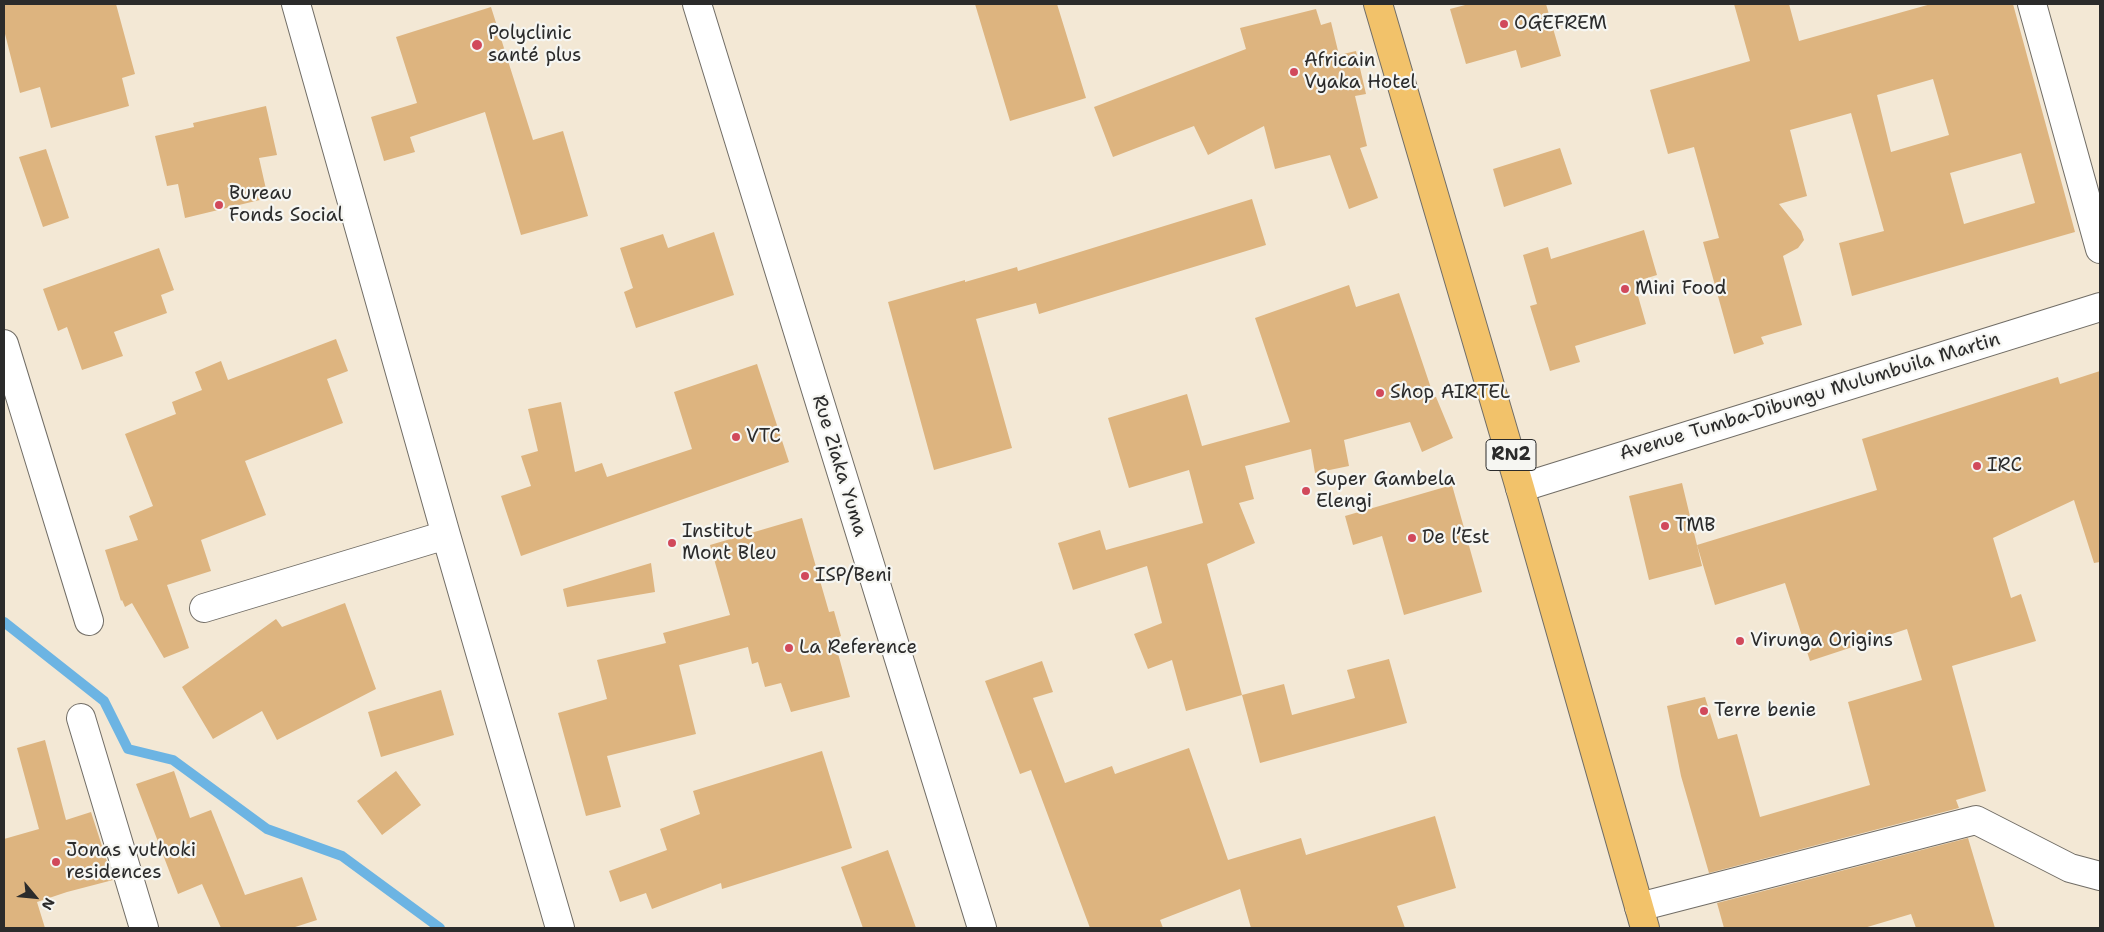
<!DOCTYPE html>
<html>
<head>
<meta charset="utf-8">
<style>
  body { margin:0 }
  #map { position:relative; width:2104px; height:932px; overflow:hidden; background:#f3e8d5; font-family:"Shantell Sans",sans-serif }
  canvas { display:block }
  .frame { position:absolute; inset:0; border:5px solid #2b2b2b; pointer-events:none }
  .north { position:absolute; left:10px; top:872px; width:50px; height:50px; -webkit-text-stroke:4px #f6f6f2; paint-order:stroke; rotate:118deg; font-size:14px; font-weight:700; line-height:20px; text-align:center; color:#2b2b2b }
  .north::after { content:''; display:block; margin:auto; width:18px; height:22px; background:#2b2b2b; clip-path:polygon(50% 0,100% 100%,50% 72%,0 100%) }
</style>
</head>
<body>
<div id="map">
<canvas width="2104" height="932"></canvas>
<div class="frame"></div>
<div class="north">N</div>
</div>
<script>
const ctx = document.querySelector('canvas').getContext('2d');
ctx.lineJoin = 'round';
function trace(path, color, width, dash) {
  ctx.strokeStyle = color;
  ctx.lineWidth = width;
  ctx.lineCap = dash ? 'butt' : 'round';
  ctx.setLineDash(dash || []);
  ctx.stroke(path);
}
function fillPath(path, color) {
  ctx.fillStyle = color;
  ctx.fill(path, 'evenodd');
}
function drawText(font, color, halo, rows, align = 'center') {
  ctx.font = font + ' "Shantell Sans",sans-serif';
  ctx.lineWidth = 4.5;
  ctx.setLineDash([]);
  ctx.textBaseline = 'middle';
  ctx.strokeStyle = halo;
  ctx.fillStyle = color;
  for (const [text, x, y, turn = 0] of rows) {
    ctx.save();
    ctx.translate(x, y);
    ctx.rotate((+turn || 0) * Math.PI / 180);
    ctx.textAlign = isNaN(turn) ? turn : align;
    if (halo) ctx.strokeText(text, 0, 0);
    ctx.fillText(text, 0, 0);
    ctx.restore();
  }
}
const stream = new Path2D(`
  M 4,622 L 104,701 L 128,749 L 173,760 L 267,829 L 342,856 L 440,928`);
const building = new Path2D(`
  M 4,4 L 116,4 L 135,74 L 122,78 L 129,106 L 51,128 L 40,87 L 20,93 L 4,30 Z
  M 975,4 L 1057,4 L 1086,98 L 1010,121 Z
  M 1469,4 L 1546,4 L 1561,56 L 1521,68 L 1516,50 L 1466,64 L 1450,9 Z
  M 1734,4 L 1789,4 L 1799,41 L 1931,4 L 2013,4 L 2075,232 L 1852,296 L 1839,243 L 1884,231 L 1851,113 L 1790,130 L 1807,196 L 1779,204 L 1801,231 L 1804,240 L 1798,248 L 1783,256 L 1802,325 L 1761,337 L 1764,344 L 1734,354 L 1703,242 L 1719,238 L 1694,147 L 1668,154 L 1650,90 L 1750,61 ZM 1933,79 L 1949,135 L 1891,152 L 1877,95 ZM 2021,153 L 2035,203 L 1964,224 L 1950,173 Z
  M 491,7 L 533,140 L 563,131 L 588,216 L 521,235 L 485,112 L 410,137 L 415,152 L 384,161 L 371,117 L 417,103 L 396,37 Z
  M 1316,9 L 1321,25 L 1331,22 L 1339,55 L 1356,51 L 1366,94 L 1355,96 L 1367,146 L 1360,148 L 1378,198 L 1349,209 L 1330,155 L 1275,169 L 1264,126 L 1208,155 L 1194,126 L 1113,157 L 1094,107 L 1246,49 L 1240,28 Z
  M 266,106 L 277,155 L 259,158 L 268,198 L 185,218 L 178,184 L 167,186 L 155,136 L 194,127 L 193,123 Z
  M 1560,148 L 1572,184 L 1504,207 L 1493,169 Z
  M 46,149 L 69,218 L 43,227 L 19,157 Z
  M 1252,199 L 1266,245 L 1039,314 L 1036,303 L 976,319 L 1012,448 L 934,470 L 888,302 L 965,280 L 965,282 L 1017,267 L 1018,271 Z
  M 1644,230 L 1657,275 L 1634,282 L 1646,324 L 1575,346 L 1580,362 L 1550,371 L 1530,306 L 1537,304 L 1523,255 L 1548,247 L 1551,259 Z
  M 714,232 L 734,295 L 636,328 L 624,292 L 633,288 L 620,248 L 663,234 L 668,248 Z
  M 159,248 L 174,290 L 161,295 L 167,313 L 114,332 L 123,356 L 82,370 L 67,327 L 58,331 L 43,289 Z
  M 1349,285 L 1356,307 L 1399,293 L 1434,397 L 1436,397 L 1453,438 L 1422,452 L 1410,422 L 1344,440 L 1349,466 L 1315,473 L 1311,449 L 1245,466 L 1254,499 L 1239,503 L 1255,543 L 1207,564 L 1242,695 L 1186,711 L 1172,660 L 1148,669 L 1134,634 L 1162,623 L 1147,566 L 1073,590 L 1058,543 L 1100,530 L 1106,550 L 1203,523 L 1189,470 L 1129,488 L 1108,418 L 1187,394 L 1202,446 L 1290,422 L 1255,318 Z
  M 336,339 L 348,371 L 327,379 L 343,423 L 245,461 L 266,515 L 201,540 L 211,571 L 167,585 L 189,648 L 164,658 L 132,603 L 125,607 L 122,600 L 121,601 L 105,550 L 138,540 L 129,516 L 153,506 L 125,434 L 176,414 L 172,402 L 202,390 L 195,372 L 221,361 L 228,380 Z
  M 757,364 L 789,462 L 521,556 L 501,496 L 531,486 L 521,456 L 538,451 L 528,409 L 561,402 L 575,472 L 602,463 L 607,477 L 692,449 L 674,392 Z
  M 2100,371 L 2100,562 L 2094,563 L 2074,500 L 1993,538 L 2011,598 L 2021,594 L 2036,641 L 1952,666 L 1986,791 L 1956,800 L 1959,808 L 1709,873 L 1681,776 L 1667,706 L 1705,697 L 1718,739 L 1737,734 L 1760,817 L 1870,785 L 1848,702 L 1922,680 L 1907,629 L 1810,661 L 1785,583 L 1715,605 L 1697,545 L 1877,490 L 1862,439 L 2058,377 L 2060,384 Z
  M 1682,483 L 1702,566 L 1649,580 L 1629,496 Z
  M 1452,485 L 1482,592 L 1404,615 L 1382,536 L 1353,545 L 1345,516 Z
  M 802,518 L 829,612 L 834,611 L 841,636 L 834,639 L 850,697 L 791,712 L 781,683 L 765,687 L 758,662 L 752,664 L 748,647 L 679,665 L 696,734 L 607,756 L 621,807 L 586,816 L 558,713 L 607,699 L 597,660 L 666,643 L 663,633 L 730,615 L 710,545 Z
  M 651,563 L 655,592 L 567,607 L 563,589 Z
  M 345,603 L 376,689 L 277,740 L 262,711 L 213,739 L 182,687 L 276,619 L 282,627 Z
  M 1389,659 L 1407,723 L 1260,763 L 1242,695 L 1284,684 L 1292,715 L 1355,698 L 1347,670 Z
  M 1042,661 L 1053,692 L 1033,698 L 1065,783 L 1112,766 L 1115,774 L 1189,748 L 1228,860 L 1301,838 L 1306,855 L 1435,816 L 1456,888 L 1397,906 L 1405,928 L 1251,928 L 1240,889 L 1160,920 L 1163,928 L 1090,928 L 1031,770 L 1020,774 L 985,681 Z
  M 441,690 L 454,735 L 381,757 L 368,712 Z
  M 45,740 L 66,820 L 91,812 L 113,880 L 67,892 L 37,902 L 45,928 L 4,928 L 4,839 L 39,829 L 17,748 Z
  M 822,751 L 852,848 L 722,889 L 721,883 L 652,909 L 646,893 L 620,902 L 609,871 L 667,850 L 660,829 L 700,814 L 693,791 Z
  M 174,771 L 190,818 L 211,810 L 245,895 L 302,877 L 317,920 L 292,928 L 221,928 L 202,884 L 178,894 L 136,784 Z
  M 396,771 L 421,805 L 382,835 L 357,801 Z
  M 1968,838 L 1995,928 L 1916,928 L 1911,914 L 1864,928 L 1724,928 L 1717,903 Z
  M 888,850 L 916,928 L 863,928 L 841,867 Z`);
const street = new Path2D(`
  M 296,4 L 446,535 L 560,928
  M 697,4 L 982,928
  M 2032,4 L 2100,249
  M 4,344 L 89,621
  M 1520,488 L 2100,307
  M 204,608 L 446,535
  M 81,718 L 144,928
  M 1639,907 L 1976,820 L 2070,868 L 2100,876`);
const highway = new Path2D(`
  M 1378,4 L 1520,488 L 1645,928`);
const markers = [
  [1504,24,5,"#d1495b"],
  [477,45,6,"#d1495b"],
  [1294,72,5,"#d1495b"],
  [219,205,5,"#d1495b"],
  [1625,289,5,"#d1495b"],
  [1380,393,5,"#d1495b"],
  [736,437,5,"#d1495b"],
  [1977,466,5,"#d1495b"],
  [1306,491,5,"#d1495b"],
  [1665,526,5,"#d1495b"],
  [1412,538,5,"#d1495b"],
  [672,543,5,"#d1495b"],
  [805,576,5,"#d1495b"],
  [1740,641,5,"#d1495b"],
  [789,648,5,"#d1495b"],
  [1704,711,5,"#d1495b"],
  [56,862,5,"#d1495b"]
];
const shields = [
  [1511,455,50]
];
const shieldNames = [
  ["RN2",1511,455]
];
const poiNames = [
  ["OGEFREM",1514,24],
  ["Polyclinic",488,34],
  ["santé plus",488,56],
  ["Africain",1304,61],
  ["Vyaka Hotel",1304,83],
  ["Bureau",229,194],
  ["Fonds Social",229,216],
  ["Mini Food",1635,289],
  ["Shop AIRTEL",1390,393],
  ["VTC",746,437],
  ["IRC",1987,466],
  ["Super Gambela",1316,480],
  ["Elengi",1316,502],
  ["TMB",1675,526],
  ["Institut",682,532],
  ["Mont Bleu",682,554],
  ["De l’Est",1422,538],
  ["ISP/Beni",815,576],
  ["Virunga Origins",1750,641],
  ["La Reference",799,648],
  ["Terre benie",1714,711],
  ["Jonas vuthoki",66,851],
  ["residences",66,873]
];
const streetNames = [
  ["Avenue Tumba-Dibungu Mulumbuila Martin",1810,397,-17],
  ["Rue Ziaka Yuma",839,466,73]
];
trace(stream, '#6cb4e3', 10);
fillPath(building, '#ddb47f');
trace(street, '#716d66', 30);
trace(highway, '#716d66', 30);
trace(street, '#fff', 28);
trace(highway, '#f2c26a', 28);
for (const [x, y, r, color] of markers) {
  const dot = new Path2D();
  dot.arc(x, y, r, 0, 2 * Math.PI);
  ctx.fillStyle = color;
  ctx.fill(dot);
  trace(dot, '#f6f6f2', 2);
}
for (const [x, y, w] of shields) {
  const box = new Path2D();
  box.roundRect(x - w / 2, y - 15.5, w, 31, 4);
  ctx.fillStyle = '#f6f6f2';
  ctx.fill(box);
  trace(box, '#2b2b2b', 1);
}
drawText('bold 18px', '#2b2b2b', null, shieldNames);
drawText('19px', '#2b2b2b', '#f6f6f2', poiNames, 'left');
drawText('19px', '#2b2b2b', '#f6f6f2', streetNames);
</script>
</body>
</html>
